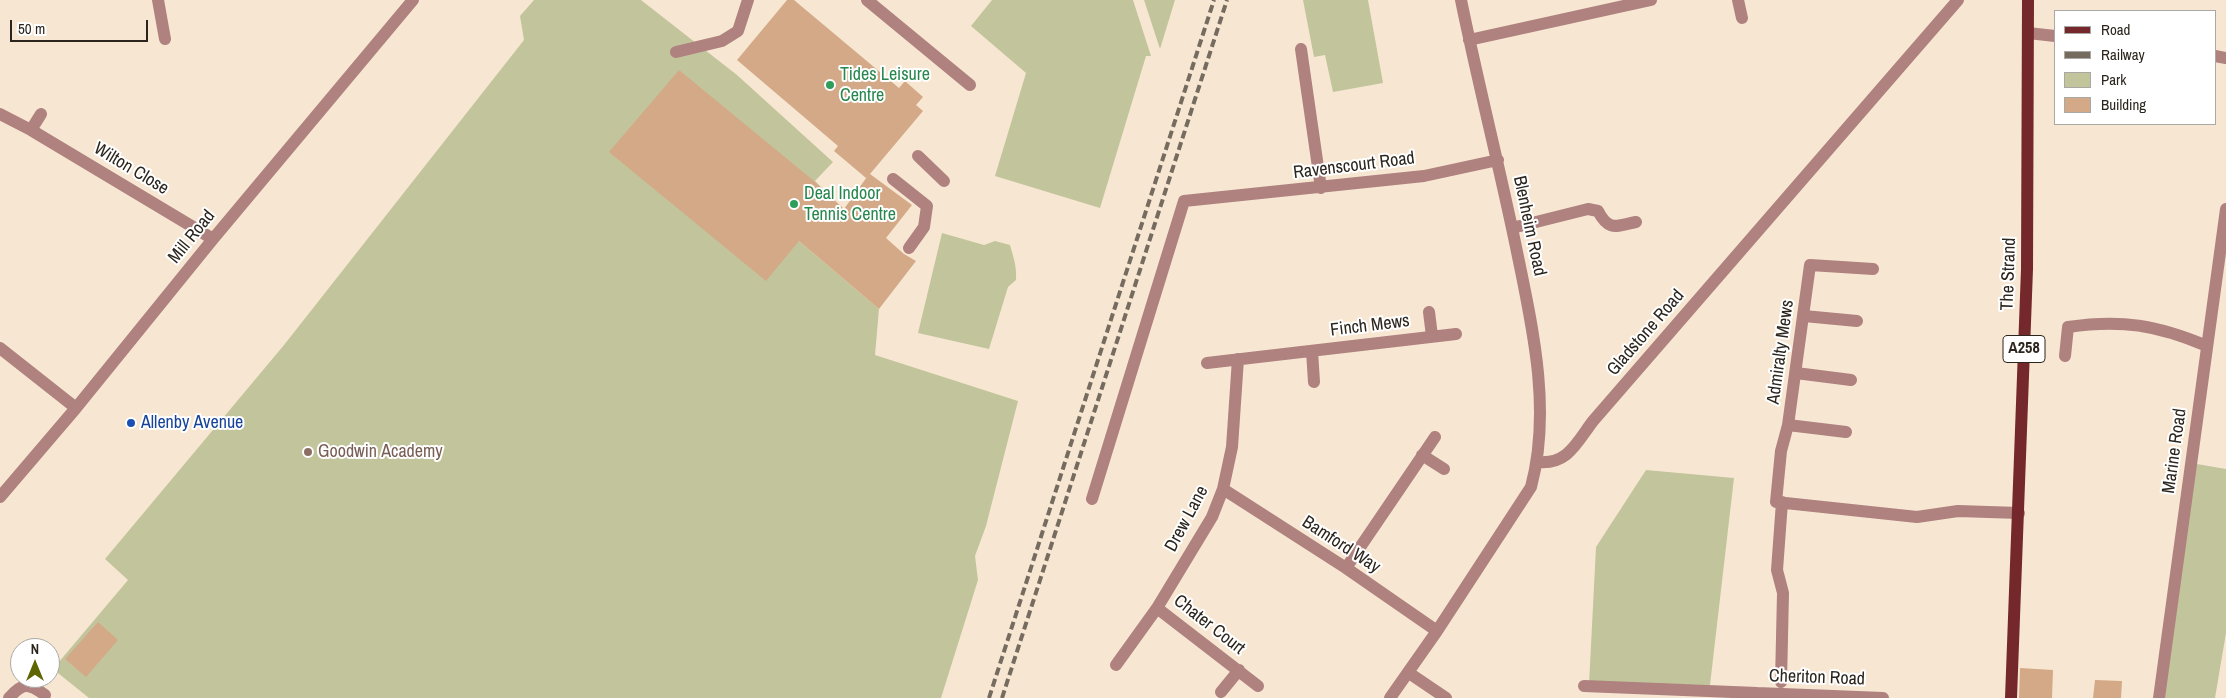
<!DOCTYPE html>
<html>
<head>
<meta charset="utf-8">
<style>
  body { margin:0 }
  #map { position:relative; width:2226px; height:698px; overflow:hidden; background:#f7e7d2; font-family:"Archivo Narrow",sans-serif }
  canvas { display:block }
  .legend { position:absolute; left:2054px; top:10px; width:162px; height:115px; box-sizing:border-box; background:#fff; border:1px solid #aaa8a5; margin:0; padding:6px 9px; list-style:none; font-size:15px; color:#2b251d }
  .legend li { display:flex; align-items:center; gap:10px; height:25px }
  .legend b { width:25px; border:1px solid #aaa8a5 }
  .north { position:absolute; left:10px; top:638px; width:50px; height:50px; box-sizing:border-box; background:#fff; border:1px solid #aaa8a5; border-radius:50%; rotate:0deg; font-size:14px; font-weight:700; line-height:20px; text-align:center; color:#2b251d }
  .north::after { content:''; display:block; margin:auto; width:18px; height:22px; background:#5f6502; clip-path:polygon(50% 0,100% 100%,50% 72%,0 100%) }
  .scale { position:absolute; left:10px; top:20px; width:138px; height:22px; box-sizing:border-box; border:2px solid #2b251d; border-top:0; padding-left:6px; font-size:15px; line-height:18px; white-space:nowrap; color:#2b251d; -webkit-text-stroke:4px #fff; paint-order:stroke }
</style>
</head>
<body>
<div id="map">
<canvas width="2226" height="698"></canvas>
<ul class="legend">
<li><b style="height:6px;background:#75282b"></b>Road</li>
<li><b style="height:6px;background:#756b5f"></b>Railway</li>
<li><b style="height:14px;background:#c2c59b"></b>Park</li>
<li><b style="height:14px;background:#d4a987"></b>Building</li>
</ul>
<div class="north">N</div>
<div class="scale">50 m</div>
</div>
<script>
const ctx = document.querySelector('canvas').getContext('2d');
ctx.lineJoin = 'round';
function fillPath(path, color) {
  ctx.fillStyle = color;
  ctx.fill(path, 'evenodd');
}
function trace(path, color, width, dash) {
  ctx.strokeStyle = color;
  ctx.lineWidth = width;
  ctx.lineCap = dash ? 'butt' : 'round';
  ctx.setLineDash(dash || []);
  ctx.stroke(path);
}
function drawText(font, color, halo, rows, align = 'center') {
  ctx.font = font + ' "Archivo Narrow",sans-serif';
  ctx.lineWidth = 4;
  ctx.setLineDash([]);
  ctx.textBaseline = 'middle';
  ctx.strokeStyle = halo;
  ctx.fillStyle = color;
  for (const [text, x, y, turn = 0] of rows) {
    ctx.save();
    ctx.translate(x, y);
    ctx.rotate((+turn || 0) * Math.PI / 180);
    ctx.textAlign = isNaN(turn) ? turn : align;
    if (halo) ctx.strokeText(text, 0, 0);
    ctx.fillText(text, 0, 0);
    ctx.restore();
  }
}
const green = new Path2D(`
  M 534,0 L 641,0 L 737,75 L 833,162 L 815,181 L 834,200 L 799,241 L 879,309 L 875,355 L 1018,401 L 986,526 L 975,556 L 978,580 L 941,698 L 89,698 L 53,669 L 128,580 L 105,559 L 284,345 L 524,40 L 520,16 Z
  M 992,0 L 1133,0 L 1151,56 L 1146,56 L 1100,208 L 995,176 L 1026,73 L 971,26 Z
  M 1144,0 L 1175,0 L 1160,49 Z
  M 1303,0 L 1368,0 L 1383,83 L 1333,92 L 1325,55 L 1314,57 Z
  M 942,233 L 984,245 L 995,241 L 1010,245 C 1013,256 1017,266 1016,280 L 1008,287 L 989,349 L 918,333 Z
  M 2191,463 L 2226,469 L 2226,633 L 2215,698 L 2159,698 Z
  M 1646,470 L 1734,478 L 1710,685 L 1589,684 L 1596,547 Z`);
const building = new Path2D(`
  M 787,0 L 794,0 L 899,88 L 905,81 L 923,97 L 916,105 L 923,111 L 870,174 L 912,205 L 886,238 L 904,254 L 916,261 L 879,309 L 799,241 L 766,281 L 609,152 L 679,70 L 814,181 L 844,209 L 869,174 L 866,178 L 834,151 L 838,146 L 737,60 Z
  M 98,622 L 118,640 L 86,677 L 65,659 Z
  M 2020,668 L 2053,670 L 2052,698 L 2019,698 Z
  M 2095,680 L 2122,681 L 2121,698 L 2093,698 Z`);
const minor = new Path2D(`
  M 158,0 L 165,39
  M 867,0 L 970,85
  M 1738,0 L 1742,18
  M 2028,33 L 2055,36
  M 1469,40 L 1651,0
  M 1301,49 L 1321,188
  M 676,52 L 722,41 L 738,31 L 748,0
  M 2215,56 L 2226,58
  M 0,114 L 31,130 L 213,239
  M 31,130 L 41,114
  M 918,156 L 944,181
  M 893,179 L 927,206 L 924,227 L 909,248
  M 1512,228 L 1588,209 L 1598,211 C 1609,232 1616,226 1636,222
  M 1873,269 L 1810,265 L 1788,425 L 1781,451 L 1776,502 L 1917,517 L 1958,511 L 2019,513
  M 1429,312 L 1432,336
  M 1804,316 L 1857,321
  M 0,348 L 76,408
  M 1312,351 L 1314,382
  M 2065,356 L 2068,327 C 2121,319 2157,325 2207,346
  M 1207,363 L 1456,334
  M 1796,373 L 1851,380
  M 1788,425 L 1846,432
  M 1422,455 L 1444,469
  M 1538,462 C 1568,465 1577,442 1593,421 L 1958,0
  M 1223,489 L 1346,568 L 1437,631
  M 0,497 L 76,408 L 213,239 L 413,0
  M 1092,499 L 1184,201 L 1424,176 L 1498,160
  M 1346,568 L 1435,437
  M 1157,608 L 1258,686
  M 1116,665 L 1157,608 L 1212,517 L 1223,489 L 1232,447 L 1238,359
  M 1409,673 L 1446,698
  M 1781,682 L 1783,593 L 1777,570 L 1782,502
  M 1584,686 L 1757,693
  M 1221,692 L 1239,670
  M 9,698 C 22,683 28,682 45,695
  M 1390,698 L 1437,631 L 1531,487 C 1552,409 1532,325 1516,247 C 1499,165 1478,83 1461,0
  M 1751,698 L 1757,693 L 1883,698
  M 2159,698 L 2226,209`);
const major = new Path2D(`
  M 2011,698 L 2027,269 L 2028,0`);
const rail = new Path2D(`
  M 989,698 L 1214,0
  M 1002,698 L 1227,0`);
const markers = [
  [830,85,5,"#2e9e5b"],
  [794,204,5,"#2e9e5b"],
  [131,423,5,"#1a4fb4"],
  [308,452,5,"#8d6e63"]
];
const shields = [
  [2024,349,42]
];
const shieldNames = [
  ["A258",2024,349]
];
const leisureNames = [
  ["Tides Leisure",840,75],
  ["Centre",840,96],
  ["Deal Indoor",804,194],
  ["Tennis Centre",804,215]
];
const streetNames = [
  ["Ravenscourt Road",1354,166,-7],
  ["Wilton Close",131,169,31],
  ["Blenheim Road",1529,226,78],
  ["Mill Road",192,237,-51],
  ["The Strand",2009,274,-88],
  ["Finch Mews",1370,326,-7],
  ["Gladstone Road",1646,333,-49],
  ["Admiralty Mews",1781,352,-82],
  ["Marine Road",2175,451,-82],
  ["Drew Lane",1187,519,-62],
  ["Bamford Way",1341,545,33],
  ["Chater Court",1209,625,38],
  ["Cheriton Road",1817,678,2]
];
const transitNames = [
  ["Allenby Avenue",141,423]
];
const educationNames = [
  ["Goodwin Academy",318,452]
];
fillPath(green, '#c2c59b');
fillPath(building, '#d4a987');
trace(minor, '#af817f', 12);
trace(major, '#75282b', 12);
trace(rail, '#756b5f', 4, [8, 4]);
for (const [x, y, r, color] of markers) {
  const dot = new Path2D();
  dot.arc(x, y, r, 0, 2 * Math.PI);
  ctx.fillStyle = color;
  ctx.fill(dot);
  trace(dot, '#fff', 2);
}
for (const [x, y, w] of shields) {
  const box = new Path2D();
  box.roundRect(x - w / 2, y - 13.5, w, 27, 4);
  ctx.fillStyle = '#fff';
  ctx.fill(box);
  trace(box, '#2b251d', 1);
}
drawText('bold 16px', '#2b251d', null, shieldNames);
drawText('18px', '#27864d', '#fff', leisureNames, 'left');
drawText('18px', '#2b251d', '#fff', streetNames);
drawText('18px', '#164399', '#fff', transitNames, 'left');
drawText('18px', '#785e54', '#fff', educationNames, 'left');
</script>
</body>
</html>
